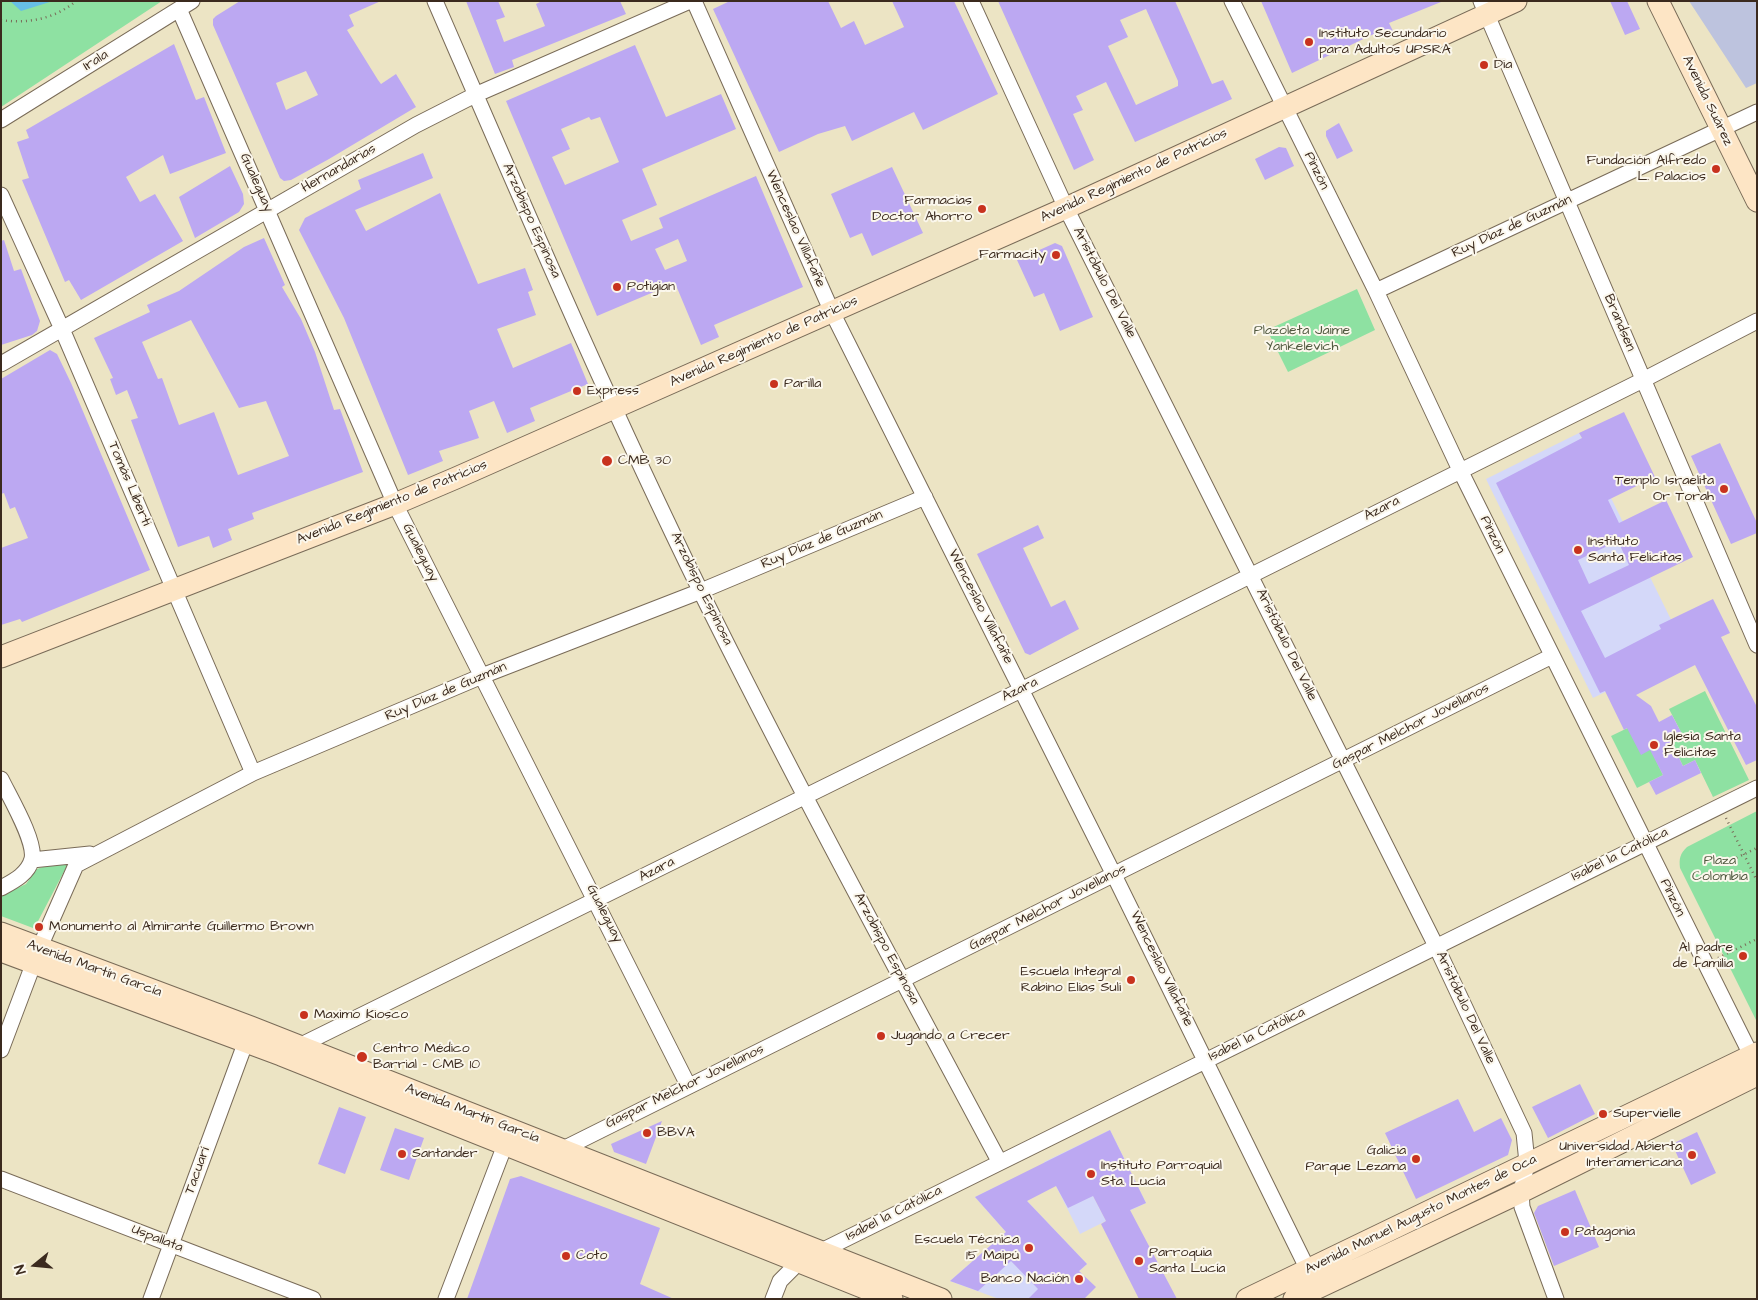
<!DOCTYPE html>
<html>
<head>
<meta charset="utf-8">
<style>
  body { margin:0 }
  #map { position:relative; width:1758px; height:1300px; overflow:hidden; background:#ece4c4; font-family:"Architects Daughter",sans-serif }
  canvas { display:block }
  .frame { position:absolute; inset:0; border:2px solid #3b2a1e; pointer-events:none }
  .north { position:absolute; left:10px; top:1240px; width:50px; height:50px; -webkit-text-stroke:4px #fbf7ec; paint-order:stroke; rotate:253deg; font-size:14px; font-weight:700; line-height:20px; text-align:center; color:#3b2a1e }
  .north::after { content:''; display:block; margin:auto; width:18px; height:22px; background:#3b2a1e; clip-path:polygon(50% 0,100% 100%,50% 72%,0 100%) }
</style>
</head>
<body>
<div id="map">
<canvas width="1758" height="1300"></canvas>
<div class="frame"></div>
<div class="north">N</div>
</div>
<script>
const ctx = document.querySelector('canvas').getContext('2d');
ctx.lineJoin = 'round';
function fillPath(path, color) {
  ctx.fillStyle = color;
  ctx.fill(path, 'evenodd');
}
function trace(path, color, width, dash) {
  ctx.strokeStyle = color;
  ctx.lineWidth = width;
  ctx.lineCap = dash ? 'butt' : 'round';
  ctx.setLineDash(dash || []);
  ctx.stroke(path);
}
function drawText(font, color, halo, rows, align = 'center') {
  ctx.font = font + ' "Architects Daughter",sans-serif';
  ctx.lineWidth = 4;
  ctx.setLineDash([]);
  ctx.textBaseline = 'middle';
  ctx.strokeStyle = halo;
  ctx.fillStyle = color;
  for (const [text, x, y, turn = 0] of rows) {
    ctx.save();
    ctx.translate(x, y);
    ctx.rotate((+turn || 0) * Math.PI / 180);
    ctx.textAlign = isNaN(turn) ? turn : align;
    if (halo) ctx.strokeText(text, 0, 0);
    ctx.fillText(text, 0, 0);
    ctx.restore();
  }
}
const built = new Path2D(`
  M 1579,433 L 1687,652 L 1593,698 L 1486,479 Z
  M 1110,1130 L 1146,1203 L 1125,1213 L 1093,1196 L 1106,1221 L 1080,1234 L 1044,1162 Z
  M 1008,1181 L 1087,1264 L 1050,1299 L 999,1299 L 950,1281 L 1006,1232 L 975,1197 Z`);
const industrial = new Path2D(`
  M 1689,1 L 1757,1 L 1757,83 L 1746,88 Z`);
const green = new Path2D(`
  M 1,1 L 162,1 L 1,107 Z
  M 1357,289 L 1375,330 L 1288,372 L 1267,330 Z
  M 1705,691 L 1749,780 L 1713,797 L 1695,760 L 1683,766 L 1670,740 L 1682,734 L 1669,709 Z
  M 1638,723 L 1663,775 L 1637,788 L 1611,736 Z
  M 1757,811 L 1757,1022 L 1680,868 C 1679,858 1680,854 1687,847 Z
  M 62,860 L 69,862 L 36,925 L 33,928 L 1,916 L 1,896 L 26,884 L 37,869 Z`);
const water = new Path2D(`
  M 10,1 L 53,1 L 21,11 Z`);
const building = new Path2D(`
  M 240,1 L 381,1 L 349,15 L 354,26 L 347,30 L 378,80 L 381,84 L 396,74 L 416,107 L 329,159 L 291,180 L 284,181 L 280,178 L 213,25 L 213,19 L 216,16 ZM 306,71 L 318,95 L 286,110 L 276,83 Z
  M 466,1 L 498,1 L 505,17 L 496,20 L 504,42 L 545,26 L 536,4 L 542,1 L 620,1 L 626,14 L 512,60 L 514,67 L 495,74 Z
  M 730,1 L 828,1 L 841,28 L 854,21 L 865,45 L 904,27 L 892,1 L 954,1 L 998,94 L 923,130 L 914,112 L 852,141 L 845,126 L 818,134 L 779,152 L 713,9 Z
  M 998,1 L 1175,1 L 1212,84 L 1223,80 L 1232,99 L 1135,142 L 1106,82 L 1076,96 L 1083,110 L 1073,114 L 1094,160 L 1074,170 ZM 1146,9 L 1178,81 L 1178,86 L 1136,105 L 1108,46 L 1128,37 L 1120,20 Z
  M 1261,1 L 1441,1 L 1441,2 L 1389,23 L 1393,31 L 1378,37 L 1376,33 L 1292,73 Z
  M 1610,1 L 1627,1 L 1640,29 L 1625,35 Z
  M 174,44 L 196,100 L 204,97 L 226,153 L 170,174 L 163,155 L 126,177 L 140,202 L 155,194 L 183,241 L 81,300 L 69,280 L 65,282 L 22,180 L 29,178 L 17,142 L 29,138 L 26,130 Z
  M 635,45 L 666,117 L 721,94 L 736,129 L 642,169 L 657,205 L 622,220 L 631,241 L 663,228 L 659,218 L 756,176 L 803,287 L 714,325 L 719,337 L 701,345 L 675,283 L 597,316 L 506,101 ZM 589,117 L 591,120 L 600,117 L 619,162 L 565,185 L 552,157 L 570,149 L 561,129 ZM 678,239 L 687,261 L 665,270 L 655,249 Z
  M 1339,123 L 1353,151 L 1337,159 L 1326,136 L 1326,131 Z
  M 1279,147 L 1286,148 L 1294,166 L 1265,180 L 1255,159 Z
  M 423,153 L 433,178 L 355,210 L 366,231 L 440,193 L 478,284 L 525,268 L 533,290 L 528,292 L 536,315 L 497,329 L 513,368 L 571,343 L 588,384 L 530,408 L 535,421 L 507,433 L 494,401 L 469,411 L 479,438 L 439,451 L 443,461 L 408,475 L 344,318 L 299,230 L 305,218 L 361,189 L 358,180 Z
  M 230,166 L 243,194 L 244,204 L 239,212 L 195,238 L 179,197 Z
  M 892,167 L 923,233 L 872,256 L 862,233 L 850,238 L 831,194 Z
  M 264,238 L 285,285 L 282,287 L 301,319 L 315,352 L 334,410 L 340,409 L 363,472 L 252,513 L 254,519 L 228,529 L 232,540 L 213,548 L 209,536 L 178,547 L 131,420 L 138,418 L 127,390 L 116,395 L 110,379 L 113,378 L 94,338 L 150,312 L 147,305 L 179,291 L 244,247 ZM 191,320 L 239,408 L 266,401 L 289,456 L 238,475 L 214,412 L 179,425 L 162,378 L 158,379 L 142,342 Z
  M 4,240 L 14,271 L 21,269 L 40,321 L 37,331 L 32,335 L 1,345 L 1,241 Z
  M 1055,243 L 1062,246 L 1093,317 L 1060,331 L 1044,293 L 1034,297 L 1017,260 Z
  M 50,350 L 57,354 L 71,383 L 150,570 L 22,622 L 20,619 L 1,625 L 1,548 L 28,538 L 15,507 L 10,509 L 4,493 L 1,494 L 1,379 Z
  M 1624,412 L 1655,477 L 1608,500 L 1619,523 L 1666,500 L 1693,557 L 1581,611 L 1605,658 L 1661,629 L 1659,625 L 1713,599 L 1730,633 L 1721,637 L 1757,707 L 1757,760 L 1746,765 L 1695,665 L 1636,695 L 1651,706 L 1659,722 L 1672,715 L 1682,734 L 1670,740 L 1683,766 L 1695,760 L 1701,773 L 1656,795 L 1649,782 L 1663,775 L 1650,750 L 1641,755 L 1627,728 L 1624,730 L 1605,691 L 1600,693 L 1496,483 L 1582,438 L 1579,433 ZM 1618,541 L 1629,565 L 1589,584 L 1578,560 Z
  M 1720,443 L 1757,523 L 1757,533 L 1731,544 L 1691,456 Z
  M 1038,525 L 1044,538 L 1023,548 L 1051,607 L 1065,600 L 1079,629 L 1030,655 L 1025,653 L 977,554 Z
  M 1580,1084 L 1595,1114 L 1548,1138 L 1532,1107 Z
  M 1458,1099 L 1474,1132 L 1501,1118 L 1512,1140 L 1508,1155 L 1416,1199 L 1385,1133 Z
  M 339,1107 L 366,1117 L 345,1174 L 318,1164 Z
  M 662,1121 L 646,1164 L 614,1152 L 611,1144 Z
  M 395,1128 L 424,1138 L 409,1180 L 380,1170 Z
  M 1110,1130 L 1146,1203 L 1130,1210 L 1177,1299 L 1139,1299 L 1101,1224 L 1106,1221 L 1093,1196 L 1068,1208 L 1056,1186 L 1027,1201 L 1087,1264 L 1079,1271 L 1096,1287 L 1084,1299 L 1028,1299 L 1038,1289 L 1011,1261 L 978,1291 L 950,1281 L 1006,1232 L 975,1197 Z
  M 1697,1132 L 1716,1173 L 1691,1185 L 1672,1144 Z
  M 521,1176 L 660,1228 L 640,1284 L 674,1299 L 467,1299 L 510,1179 Z
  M 1575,1190 L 1599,1247 L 1554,1266 L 1534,1213 L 1538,1206 Z`);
const path = new Path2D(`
  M 1,20 C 27,24 55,19 76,1
  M 1726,818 L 1757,881
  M 1732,860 L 1757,848
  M 1718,958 L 1757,939`);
const street = new Path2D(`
  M 435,1 C 521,199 606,398 701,592 C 796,784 898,972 999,1161
  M 694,1 L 832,312 L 1114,875 L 1312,1278
  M 971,1 L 1066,208 L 1436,946 L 1524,1133 L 1527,1163 L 1521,1192 L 1522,1207 L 1556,1299
  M 1232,1 L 1376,291 L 1460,470 L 1755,1063
  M 1481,1 L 1757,645
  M 179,9 L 395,504 L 688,1085
  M 1,120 L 192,1
  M 1,195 L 62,329 L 253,773
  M 1376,291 L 1757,112
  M 1,364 L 416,125 L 475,95 L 690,1
  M 1,779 C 9,796 36,841 32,859 C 28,874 14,881 1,888
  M 32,860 L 90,854
  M 293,1049 L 1021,690 L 1643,380 L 1757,321
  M 1,1050 L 39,949 L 76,865 L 253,773 L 482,676 L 701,591 L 925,497
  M 555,1153 L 1552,656
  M 1,1179 L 313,1299
  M 151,1299 L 249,1033
  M 446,1299 L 508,1137
  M 773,1299 L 780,1281 L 799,1262 L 1757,788`);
const secondary = new Path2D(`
  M 1658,1 L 1757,201
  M 1,657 L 395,504 L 456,478 L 1066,208 L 1516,1
  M 1,933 L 251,1027 L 941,1299
  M 1,951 L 281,1055 L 892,1299
  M 1247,1299 L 1757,1053
  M 1294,1299 L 1521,1192 L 1757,1075`);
const markers = [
  [1309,42,5,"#c8321e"],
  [1484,65,5,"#c8321e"],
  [1716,169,5,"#c8321e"],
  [982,209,5,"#c8321e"],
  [1056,255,5,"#c8321e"],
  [617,287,5,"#c8321e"],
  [774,384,5,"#c8321e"],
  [577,391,5,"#c8321e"],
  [607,461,6,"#c8321e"],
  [1724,489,5,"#c8321e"],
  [1578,550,5,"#c8321e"],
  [1654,745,5,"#c8321e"],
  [39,927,5,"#c8321e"],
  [1743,956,5,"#c8321e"],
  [1131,980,5,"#c8321e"],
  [304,1015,5,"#c8321e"],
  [881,1036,5,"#c8321e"],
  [362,1057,6,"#c8321e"],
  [1603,1114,5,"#c8321e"],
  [647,1133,5,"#c8321e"],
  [402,1154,5,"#c8321e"],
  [1692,1155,5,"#c8321e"],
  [1416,1159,5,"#c8321e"],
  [1091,1174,5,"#c8321e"],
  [1565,1232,5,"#c8321e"],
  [1029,1248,5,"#c8321e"],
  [566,1256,5,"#c8321e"],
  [1139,1261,5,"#c8321e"],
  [1079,1279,5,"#c8321e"]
];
const poiNames = [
  ["Instituto Secundario",1319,34],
  ["para Adultos UPSRA",1319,50],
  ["Dia",1494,65],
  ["Fundación Alfredo",1706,161,"right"],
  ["L. Palacios",1706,177,"right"],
  ["Farmacias",972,201,"right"],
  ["Doctor Ahorro",972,217,"right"],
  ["Farmacity",1046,255,"right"],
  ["Potigian",627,287],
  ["Parilla",784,384],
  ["Express",587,391],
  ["CMB 30",618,461],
  ["Templo Israelita",1714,481,"right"],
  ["Or Torah",1714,497,"right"],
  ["Instituto",1588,542],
  ["Santa Felicitas",1588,558],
  ["Iglesia Santa",1664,737],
  ["Felicitas",1664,753],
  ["Monumento al Almirante Guillermo Brown",49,927],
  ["Al padre",1733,948,"right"],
  ["de familia",1733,964,"right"],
  ["Escuela Integral",1121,972,"right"],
  ["Rabino Elias Suli",1121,988,"right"],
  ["Maximo Kiosco",314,1015],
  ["Jugando a Crecer",891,1036],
  ["Centro Médico",373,1049],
  ["Barrial - CMB 10",373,1065],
  ["Supervielle",1613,1114],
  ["BBVA",657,1133],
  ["Universidad Abierta",1682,1147,"right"],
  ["Interamericana",1682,1163,"right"],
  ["Galicia",1406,1151,"right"],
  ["Parque Lezama",1406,1167,"right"],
  ["Santander",412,1154],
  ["Instituto Parroquial",1101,1166],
  ["Sta. Lucía",1101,1182],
  ["Patagonia",1575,1232],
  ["Escuela Técnica",1019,1240,"right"],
  ["15 Maipú",1019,1256,"right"],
  ["Parroquia",1149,1253],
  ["Santa Lucía",1149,1269],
  ["Coto",576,1256],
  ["Banco Nación",1069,1279,"right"]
];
const streetNames = [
  ["Irala",96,61,-32],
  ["Avenida Suárez",1707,101,64],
  ["Hernandarias",339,169,-30],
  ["Pinzón",1316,171,64],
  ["Avenida Regimiento de Patricios",1134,176,-25],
  ["Gualeguay",256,183,66],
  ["Arzobispo Espinosa",531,221,66],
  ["Ruy Díaz de Guzmán",1512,227,-25],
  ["Wenceslao Villafañe",795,229,66],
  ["Aristóbulo Del Valle",1104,283,63],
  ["Brandsen",1619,323,67],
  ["Avenida Regimiento de Patricios",764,342,-24],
  ["Tomás Liberti",129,484,67],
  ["Avenida Regimiento de Patricios",392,503,-22],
  ["Azara",1382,509,-27],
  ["Pinzón",1492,535,64],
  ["Ruy Díaz de Guzmán",822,540,-23],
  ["Gualeguay",420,553,63],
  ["Arzobispo Espinosa",701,589,64],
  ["Wenceslao Villafañe",980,607,63],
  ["Aristóbulo Del Valle",1286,645,64],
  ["Azara",1020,690,-26],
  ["Ruy Díaz de Guzmán",446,692,-23],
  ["Gaspar Melchor Jovellanos",1411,727,-27],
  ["Isabel la Católica",1620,855,-26],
  ["Azara",657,870,-27],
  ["Pinzón",1672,898,64],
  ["Gaspar Melchor Jovellanos",1048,908,-27],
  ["Gualeguay",604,914,63],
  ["Arzobispo Espinosa",886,949,62],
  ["Avenida Martín García",94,969,20],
  ["Wenceslao Villafañe",1161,969,64],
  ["Aristóbulo Del Valle",1465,1008,65],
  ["Isabel la Católica",1257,1035,-26],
  ["Gaspar Melchor Jovellanos",685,1087,-26],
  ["Avenida Martín García",472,1114,21],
  ["Tacuarí",198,1171,-70],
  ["Isabel la Católica",894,1214,-27],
  ["Avenida Manuel Augusto Montes de Oca",1421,1215,-26],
  ["Uspallata",157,1239,21]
];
const parkNames = [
  ["Plazoleta Jaime",1302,331],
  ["Yankelevich",1302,347],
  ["Plaza",1720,861],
  ["Colombia",1720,877]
];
fillPath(built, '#d4d8f9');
fillPath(industrial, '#bdc3de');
fillPath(green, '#8ee1a2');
fillPath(water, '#67bfe5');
fillPath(building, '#bca8f2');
trace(street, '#796b58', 17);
trace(secondary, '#796b58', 23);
trace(path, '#796b58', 2.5, [1, 4]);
trace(street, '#fff', 15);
trace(secondary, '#fde5c5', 21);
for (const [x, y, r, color] of markers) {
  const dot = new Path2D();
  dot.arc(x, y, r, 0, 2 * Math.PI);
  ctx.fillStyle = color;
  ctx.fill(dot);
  trace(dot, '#fbf7ec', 2);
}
drawText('14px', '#3b2a1e', '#fbf7ec', poiNames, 'left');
drawText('14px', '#3b2a1e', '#fbf7ec', streetNames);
drawText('14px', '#50583f', '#fbf7ec', parkNames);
</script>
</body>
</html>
